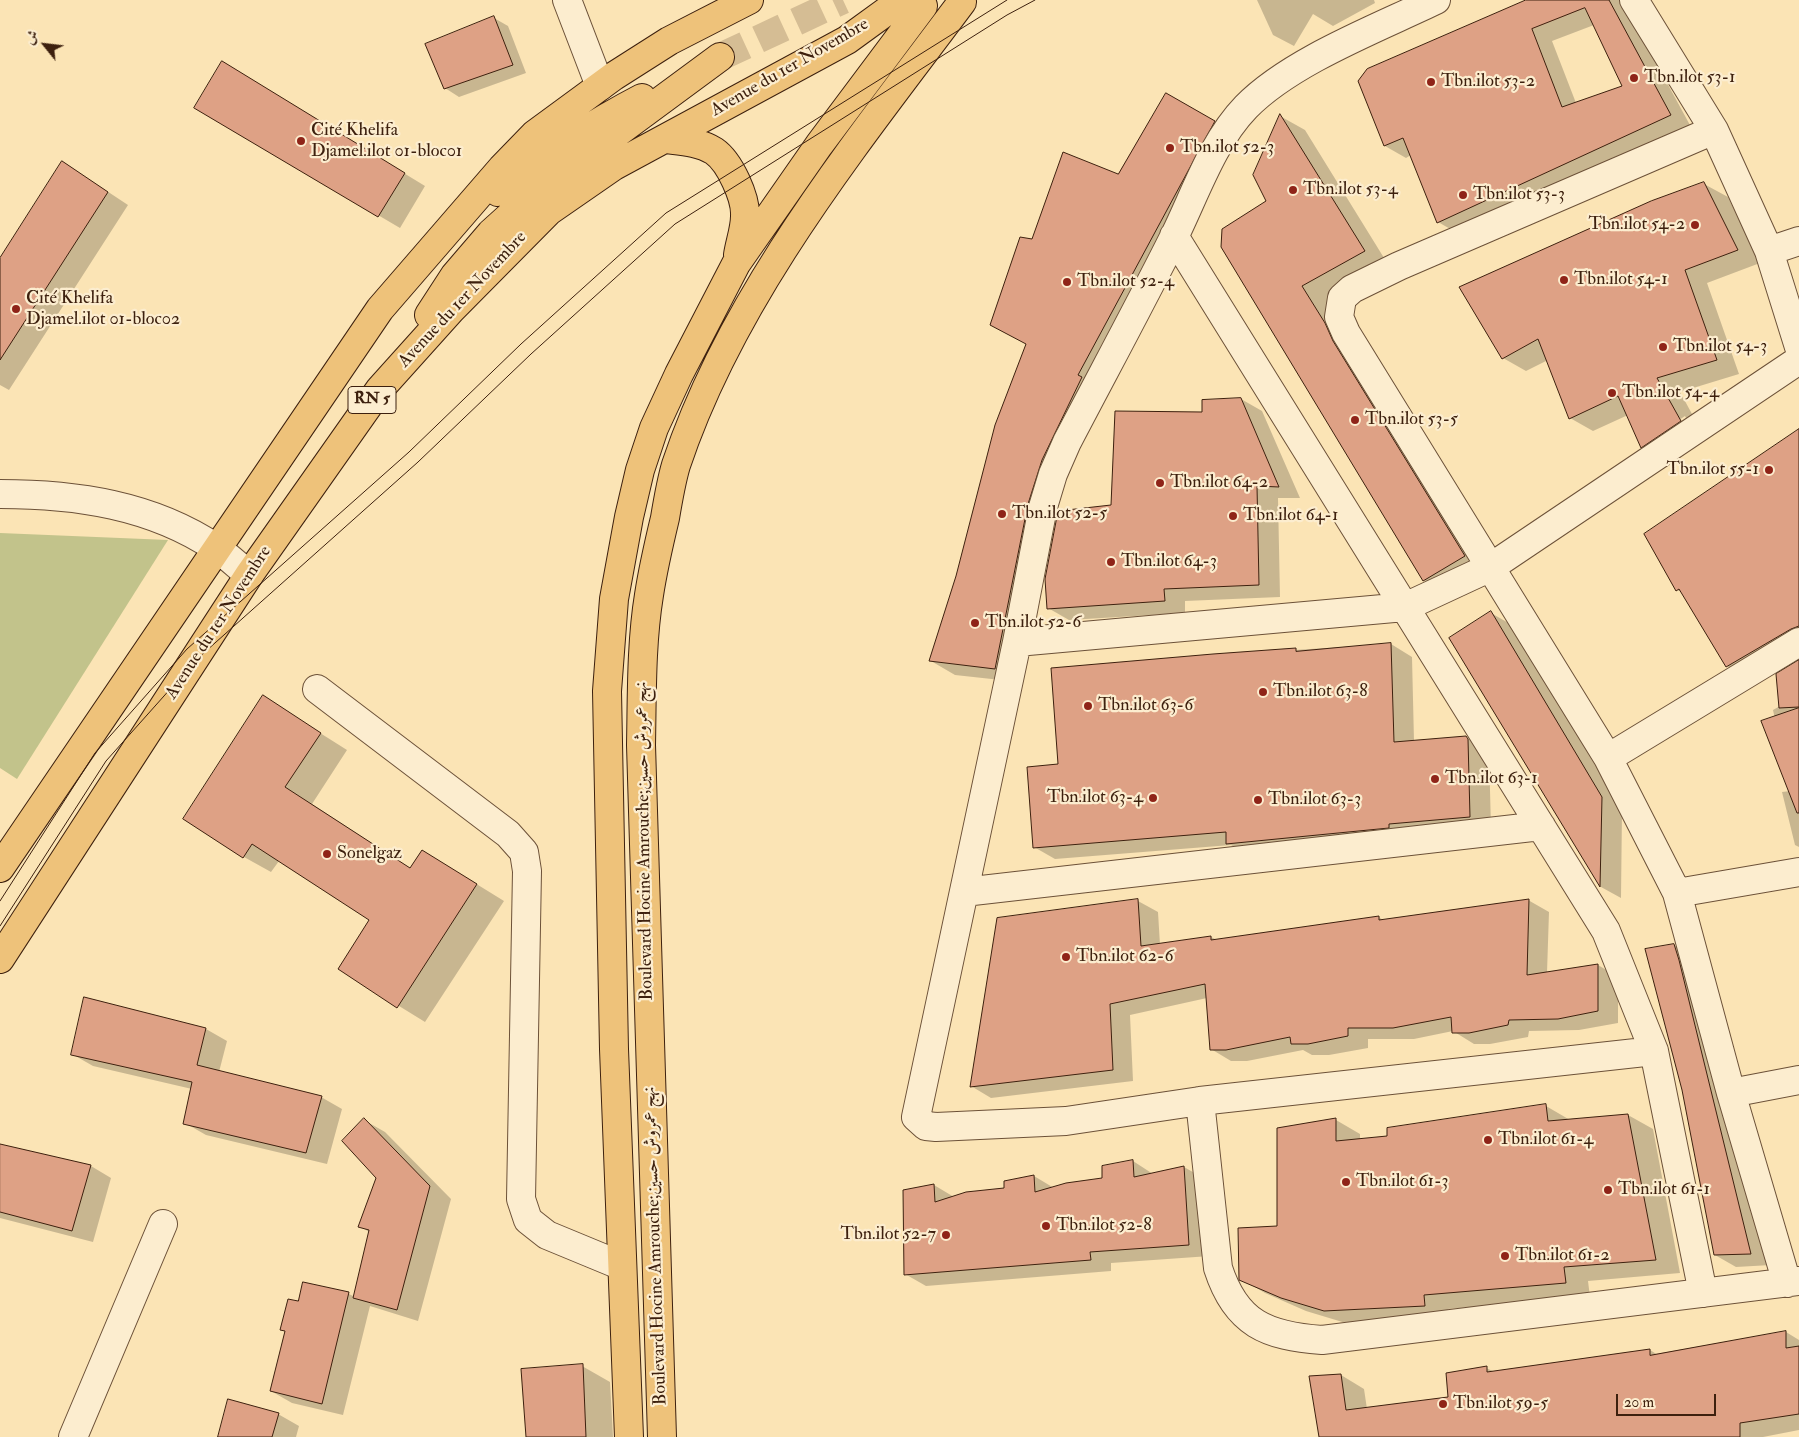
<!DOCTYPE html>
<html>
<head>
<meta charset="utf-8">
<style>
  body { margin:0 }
  #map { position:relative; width:1799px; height:1437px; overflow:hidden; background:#fbe4b5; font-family:"IM FELL Double Pica",Amiri,serif }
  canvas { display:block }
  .north { position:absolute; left:20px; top:20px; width:50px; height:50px; -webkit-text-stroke:4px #fcedcf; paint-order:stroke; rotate:299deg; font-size:14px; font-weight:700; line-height:20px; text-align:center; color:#3d200e }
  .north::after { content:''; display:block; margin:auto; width:18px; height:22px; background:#3d200e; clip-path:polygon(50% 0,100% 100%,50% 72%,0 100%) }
  .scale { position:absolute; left:1616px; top:1394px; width:100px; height:22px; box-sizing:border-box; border:2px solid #3d200e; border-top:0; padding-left:6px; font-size:15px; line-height:18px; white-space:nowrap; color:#3d200e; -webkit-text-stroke:4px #fcedcf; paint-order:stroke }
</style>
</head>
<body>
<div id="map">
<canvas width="1799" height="1437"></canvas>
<div class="north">ش</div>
<div class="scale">20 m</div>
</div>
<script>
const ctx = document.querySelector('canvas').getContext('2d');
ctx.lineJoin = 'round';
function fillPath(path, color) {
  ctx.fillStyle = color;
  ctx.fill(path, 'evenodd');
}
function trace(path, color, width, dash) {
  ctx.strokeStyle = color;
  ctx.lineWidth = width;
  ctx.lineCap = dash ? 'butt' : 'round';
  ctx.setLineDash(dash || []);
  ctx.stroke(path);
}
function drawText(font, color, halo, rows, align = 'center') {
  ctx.font = font + ' "IM FELL Double Pica",Amiri,serif';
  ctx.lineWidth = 4.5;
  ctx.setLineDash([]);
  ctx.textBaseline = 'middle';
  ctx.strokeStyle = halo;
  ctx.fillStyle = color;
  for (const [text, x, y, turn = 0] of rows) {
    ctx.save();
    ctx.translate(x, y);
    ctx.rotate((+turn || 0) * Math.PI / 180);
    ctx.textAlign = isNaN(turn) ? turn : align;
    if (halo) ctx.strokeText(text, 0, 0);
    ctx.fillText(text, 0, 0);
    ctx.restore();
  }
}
const green = new Path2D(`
  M 0,533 L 168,540 L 17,779 L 0,768 Z`);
const shadow = new Path2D(`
  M 1257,0 L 1374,0 L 1375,3 L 1333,26 L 1313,14 L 1294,46 L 1273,35 Z
  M 1527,0 L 1622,0 L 1691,127 L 1459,234 L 1438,222 L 1411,155 L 1406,158 L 1385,146 L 1360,82 ZM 1594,25 L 1624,87 L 1576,103 L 1552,41 Z
  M 494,18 L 508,26 L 526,73 L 459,97 L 445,88 Z
  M 243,75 L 425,186 L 400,228 L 196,108 Z
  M 1166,94 L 1238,136 L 1101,390 L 1065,474 L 1052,517 L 1019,682 L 955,675 L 931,661 L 1027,344 L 1032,241 L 1118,176 Z
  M 1280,116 L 1305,130 L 1389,266 L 1327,300 L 1490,571 L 1449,595 L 1424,580 L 1222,246 L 1268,201 Z
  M 63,162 L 128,205 L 9,390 L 0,385 L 0,260 Z
  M 1704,184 L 1728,197 L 1760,263 L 1707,283 L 1739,374 L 1680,392 L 1703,434 L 1665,460 L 1642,447 L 1628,415 L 1593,431 L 1570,418 L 1548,360 L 1526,371 L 1503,358 ZM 1685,416 L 1686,418 L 1653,441 L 1653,438 Z
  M 1241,399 L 1262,411 L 1300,498 L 1278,498 L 1280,597 L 1185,601 L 1185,613 L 1069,620 L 1048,608 L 1112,506 L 1204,413 Z
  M 1799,430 L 1799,656 L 1754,682 L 1727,666 L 1683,593 L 1677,590 Z
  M 1491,613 L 1512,625 L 1622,810 L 1621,898 L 1601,887 L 1455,645 Z
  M 1391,644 L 1412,657 L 1414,741 L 1466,737 L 1489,752 L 1491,828 L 1249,855 L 1231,845 L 1055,859 L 1034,847 L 1059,765 L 1213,655 Z
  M 1799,681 L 1799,847 L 1795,845 L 1782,792 L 1790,791 L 1773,710 L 1780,706 Z
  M 263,697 L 347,750 L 312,804 L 411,869 L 423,851 L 504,901 L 425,1022 L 339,969 L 371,920 L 279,861 L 271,872 L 244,857 Z
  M 1528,900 L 1549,912 L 1547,973 L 1598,965 L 1618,977 L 1618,1023 L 1579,1030 L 1529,1031 L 1528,1037 L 1490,1044 L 1474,1044 L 1453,1031 L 1414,1039 L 1368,1039 L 1368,1048 L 1329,1055 L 1312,1055 L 1303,1050 L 1247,1061 L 1231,1061 L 1211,1049 L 1207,998 L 1130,1015 L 1133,1081 L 991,1098 L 971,1086 L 1138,901 L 1158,912 L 1160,945 L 1211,937 L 1217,940 L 1379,917 L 1384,921 Z
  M 1674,945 L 1695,957 L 1771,1265 L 1736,1267 L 1715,1255 L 1683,1090 Z
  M 206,1029 L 227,1041 L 219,1072 L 321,1097 L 342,1109 L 327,1164 L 206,1135 L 185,1123 L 192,1089 L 93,1066 L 72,1054 Z
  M 1546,1106 L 1570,1120 L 1628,1115 L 1653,1129 L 1680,1273 L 1588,1281 L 1590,1297 L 1448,1309 L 1449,1319 L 1349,1324 L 1306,1311 L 1265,1293 L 1241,1279 L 1278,1228 L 1278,1129 L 1336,1120 L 1360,1134 L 1360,1140 L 1388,1137 Z
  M 364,1120 L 385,1132 L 451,1199 L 418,1321 L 370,1306 L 343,1415 L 292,1403 L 271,1391 L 286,1332 L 281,1329 L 299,1303 L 304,1283 L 349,1294 L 355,1297 L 369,1232 L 360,1226 L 378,1177 Z
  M 0,1145 L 91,1166 L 111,1178 L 93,1242 L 0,1218 Z
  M 1133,1161 L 1153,1174 L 1184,1167 L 1205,1179 L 1210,1256 L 1111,1263 L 1111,1271 L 926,1286 L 905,1274 L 934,1185 L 954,1197 L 1005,1189 L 1034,1176 L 1054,1188 L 1104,1180 Z
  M 1786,1332 L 1799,1340 L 1799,1430 L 1763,1437 L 1320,1437 L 1341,1375 L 1364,1389 L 1367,1409 L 1449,1398 L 1486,1368 L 1495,1372 L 1650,1350 L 1658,1355 Z
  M 582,1366 L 610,1382 L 613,1437 L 527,1437 Z
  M 278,1414 L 299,1426 L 296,1437 L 219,1437 Z`);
const building = new Path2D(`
  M 1526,0 L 1609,0 L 1671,115 L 1437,223 L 1403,138 L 1384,146 L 1358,81 L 1367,69 ZM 1585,8 L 1622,86 L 1562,107 L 1532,29 Z
  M 494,16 L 513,65 L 444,89 L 425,44 Z
  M 222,61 L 405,173 L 378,217 L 194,108 Z
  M 1166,93 L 1215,121 L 1078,375 L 1082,377 L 1042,460 L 1028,504 L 995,669 L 929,661 L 956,576 L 995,425 L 1026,344 L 990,325 L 1020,237 L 1032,239 L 1063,152 L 1118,174 Z
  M 1280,114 L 1365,251 L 1302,286 L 1325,323 L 1333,341 L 1465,556 L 1423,581 L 1221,247 L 1222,229 L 1266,201 L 1253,175 Z
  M 62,161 L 108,192 L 0,360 L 0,258 Z
  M 1704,182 L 1738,250 L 1685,270 L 1717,360 L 1657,378 L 1681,421 L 1641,448 L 1618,396 L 1569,419 L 1538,339 L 1502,359 L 1459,287 L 1651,201 Z
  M 1241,398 L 1279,487 L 1257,486 L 1259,585 L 1164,589 L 1165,601 L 1047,609 L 1045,579 L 1058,511 L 1111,505 L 1115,411 L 1202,412 L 1202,400 Z
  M 1799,429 L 1799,626 L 1791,629 L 1726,667 L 1679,589 L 1676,591 L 1644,534 Z
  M 1491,611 L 1602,797 L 1600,887 L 1449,638 Z
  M 1391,643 L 1394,742 L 1466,736 L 1468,739 L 1470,817 L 1389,824 L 1389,828 L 1226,844 L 1226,832 L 1033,848 L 1027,767 L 1058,764 L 1051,668 L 1213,654 L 1296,648 L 1296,651 Z
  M 1799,660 L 1799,707 L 1779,708 L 1776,674 Z
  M 263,695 L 321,733 L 285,787 L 410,868 L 422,850 L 477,884 L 397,1008 L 338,969 L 369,920 L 252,844 L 243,858 L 183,819 Z
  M 1799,708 L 1799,813 L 1797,813 L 1761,721 Z
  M 1138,899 L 1141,946 L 1211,936 L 1211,940 L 1379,916 L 1379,920 L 1529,899 L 1527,975 L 1598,964 L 1598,1011 L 1558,1019 L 1509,1020 L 1508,1025 L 1469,1033 L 1452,1033 L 1451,1017 L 1393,1028 L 1348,1028 L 1348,1036 L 1308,1044 L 1291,1044 L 1290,1037 L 1226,1050 L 1210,1050 L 1205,984 L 1110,1004 L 1113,1070 L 970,1087 L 997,918 Z
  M 1674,944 L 1679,960 L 1751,1254 L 1714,1255 L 1682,1090 L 1645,949 Z
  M 84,997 L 206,1028 L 197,1065 L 322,1096 L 306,1153 L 183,1124 L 192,1082 L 71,1055 Z
  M 1546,1104 L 1548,1121 L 1628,1114 L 1656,1260 L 1564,1267 L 1566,1283 L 1424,1295 L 1425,1306 L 1324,1311 L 1281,1298 L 1239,1280 L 1238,1228 L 1277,1226 L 1277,1128 L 1336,1118 L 1336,1141 L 1387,1136 L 1387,1128 Z
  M 364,1118 L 430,1186 L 397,1310 L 353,1298 L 369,1230 L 358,1227 L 376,1178 L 342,1141 Z
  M 0,1144 L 91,1165 L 72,1231 L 0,1212 Z
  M 1133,1160 L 1134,1177 L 1184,1166 L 1189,1245 L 1090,1252 L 1091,1260 L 904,1275 L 903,1190 L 934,1184 L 935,1202 L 966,1192 L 1004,1188 L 1004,1181 L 1034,1175 L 1035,1192 L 1066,1183 L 1102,1178 L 1102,1166 Z
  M 303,1282 L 349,1292 L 322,1404 L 270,1391 L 285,1331 L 280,1330 L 288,1299 L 298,1301 Z
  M 1786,1331 L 1786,1348 L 1799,1346 L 1799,1414 L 1740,1423 L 1740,1437 L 1319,1437 L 1309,1376 L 1341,1374 L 1346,1410 L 1448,1397 L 1446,1373 L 1487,1366 L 1487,1372 L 1650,1349 L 1650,1355 Z
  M 583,1364 L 586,1437 L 526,1437 L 521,1369 Z
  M 228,1399 L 279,1413 L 272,1437 L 218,1437 Z`);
const majorTunnel = new Path2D(`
  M 720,57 L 843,0`);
const minor = new Path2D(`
  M 567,0 L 600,86
  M 1436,0 C 1378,28 1291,61 1246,107 C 1213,141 1196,192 1175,235 C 1140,305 1103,373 1067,442 L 1053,474 L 1043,507 L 1017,642 L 916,1117 L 926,1126 L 936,1127 L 1066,1121 L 1200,1101 L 1654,1051
  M 1634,0 L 1714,130 L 1769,251 L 1799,347
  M 1714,130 L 1399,266 L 1352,289 L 1342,298 L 1339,317 L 1346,333 L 1608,758 L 1677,893 L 1731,1093 L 1787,1283
  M 1174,236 L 1606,931 L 1654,1051 L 1703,1293
  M 1769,251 L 1799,241
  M 0,494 C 76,494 152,505 216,548 C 228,556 238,566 249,575
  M 1017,642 L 1405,607 L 1491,567 L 1799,360
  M 317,689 L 508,834 L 524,852 L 527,871 L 521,1199 L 528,1220 L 547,1235 L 622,1266
  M 1608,758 L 1799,642
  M 964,892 L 1541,826
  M 1677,893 L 1799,872
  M 1731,1093 L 1799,1080
  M 1200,1101 L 1218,1268 C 1236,1324 1267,1336 1322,1340 L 1799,1281
  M 73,1437 L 163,1224`);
const major = new Path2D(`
  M 666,139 C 682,141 700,142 714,151 C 730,162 746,198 745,216 C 745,229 740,242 738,255
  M 498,192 C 544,156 590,125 642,98
  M 429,315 L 455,275 L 491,233 L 533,195 L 720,57
  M 0,868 L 380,309 L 502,168 L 535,134 L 614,76 L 669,41 L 749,0
  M 0,959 L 249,575 L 380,389 L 451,310 L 549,211 L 614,166 L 847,40 L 902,0
  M 629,1437 L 614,1049 L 607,691 L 614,599 L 629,517 L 640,470 L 654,428 L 679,374 L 736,264 L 819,145 L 923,6
  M 662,1437 L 641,745 C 642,696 641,644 649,595 C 653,569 659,543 665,518 C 668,500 671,482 676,465 C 733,294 856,144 962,2`);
const tram = new Path2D(`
  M 0,901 L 95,753 L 187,649 L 409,452 L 521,344 L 666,213 L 1007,0
  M 0,926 L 106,761 L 197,659 L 418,462 L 531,354 L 675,224 L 1007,15 L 1035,0`);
const markers = [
  [1634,78,5,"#8f2418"],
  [1431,82,5,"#8f2418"],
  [301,141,5,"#8f2418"],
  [1170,148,5,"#8f2418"],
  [1293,190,5,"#8f2418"],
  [1463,195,5,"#8f2418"],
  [1695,225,5,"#8f2418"],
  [1564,280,5,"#8f2418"],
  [1067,282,5,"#8f2418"],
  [16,309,5,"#8f2418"],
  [1663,347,5,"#8f2418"],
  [1612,393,5,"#8f2418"],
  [1355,420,5,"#8f2418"],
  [1769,470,5,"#8f2418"],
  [1160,483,5,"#8f2418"],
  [1002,514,5,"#8f2418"],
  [1233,516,5,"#8f2418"],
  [1111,562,5,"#8f2418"],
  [975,623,5,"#8f2418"],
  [1263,692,5,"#8f2418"],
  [1088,706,5,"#8f2418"],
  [1435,779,5,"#8f2418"],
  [1153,798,5,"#8f2418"],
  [1258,800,5,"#8f2418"],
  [327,854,5,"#8f2418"],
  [1066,957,5,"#8f2418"],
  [1488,1140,5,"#8f2418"],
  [1346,1182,5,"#8f2418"],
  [1608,1190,5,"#8f2418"],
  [1046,1226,5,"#8f2418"],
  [946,1235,5,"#8f2418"],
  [1505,1256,5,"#8f2418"],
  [1443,1404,5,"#8f2418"]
];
const shields = [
  [372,400,48]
];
const shieldNames = [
  ["RN 5",372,400]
];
const streetNames = [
  ["Avenue du 1er Novembre",790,68,-30],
  ["Avenue du 1er Novembre",463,300,-47],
  ["Avenue du 1er Novembre",219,623,-57],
  ["Boulevard Hocine Amrouche;نهج عمروش حسين",645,841,-91],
  ["Boulevard Hocine Amrouche;نهج عمروش حسين",656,1246,-92]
];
const poiNames = [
  ["Tbn.ilot 53-1",1644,78],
  ["Tbn.ilot 53-2",1441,82],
  ["Cité Khelifa",311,131],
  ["Djamel.ilot 01-bloc01",311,152],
  ["Tbn.ilot 52-3",1180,148],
  ["Tbn.ilot 53-4",1303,190],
  ["Tbn.ilot 53-3",1473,195],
  ["Tbn.ilot 54-2",1685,225,"right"],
  ["Tbn.ilot 54-1",1574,280],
  ["Tbn.ilot 52-4",1077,282],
  ["Cité Khelifa",26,299],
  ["Djamel.ilot 01-bloc02",26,320],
  ["Tbn.ilot 54-3",1673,347],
  ["Tbn.ilot 54-4",1622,393],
  ["Tbn.ilot 53-5",1365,420],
  ["Tbn.ilot 55-1",1759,470,"right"],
  ["Tbn.ilot 64-2",1170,483],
  ["Tbn.ilot 52-5",1012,514],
  ["Tbn.ilot 64-1",1243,516],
  ["Tbn.ilot 64-3",1121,562],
  ["Tbn.ilot 52-6",985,623],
  ["Tbn.ilot 63-8",1273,692],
  ["Tbn.ilot 63-6",1098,706],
  ["Tbn.ilot 63-1",1445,779],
  ["Tbn.ilot 63-4",1143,798,"right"],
  ["Tbn.ilot 63-3",1268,800],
  ["Sonelgaz",337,854],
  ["Tbn.ilot 62-6",1076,957],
  ["Tbn.ilot 61-4",1498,1140],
  ["Tbn.ilot 61-3",1356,1182],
  ["Tbn.ilot 61-1",1618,1190],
  ["Tbn.ilot 52-8",1056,1226],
  ["Tbn.ilot 52-7",936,1235,"right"],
  ["Tbn.ilot 61-2",1515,1256],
  ["Tbn.ilot 59-5",1453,1404]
];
fillPath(green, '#c2c38b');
fillPath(shadow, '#0003');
fillPath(building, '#dea185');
trace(building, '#3d200e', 1);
trace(majorTunnel, '#d5bd94', 28, [28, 14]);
trace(minor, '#6c5138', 30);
trace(major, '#3d200e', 30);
trace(minor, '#fcedcf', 28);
trace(major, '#eec27a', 28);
trace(tram, '#3d200e', 1);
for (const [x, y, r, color] of markers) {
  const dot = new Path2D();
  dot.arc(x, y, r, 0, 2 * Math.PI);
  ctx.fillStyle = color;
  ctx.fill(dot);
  trace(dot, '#fcedcf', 2);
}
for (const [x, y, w] of shields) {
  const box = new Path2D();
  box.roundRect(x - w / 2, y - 13.5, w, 27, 4);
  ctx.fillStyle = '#fcedcf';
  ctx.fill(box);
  trace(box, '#3d200e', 1);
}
drawText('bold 16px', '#3d200e', null, shieldNames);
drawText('18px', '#3d200e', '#fcedcf', streetNames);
drawText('18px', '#3d200e', '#fcedcf', poiNames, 'left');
</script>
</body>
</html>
